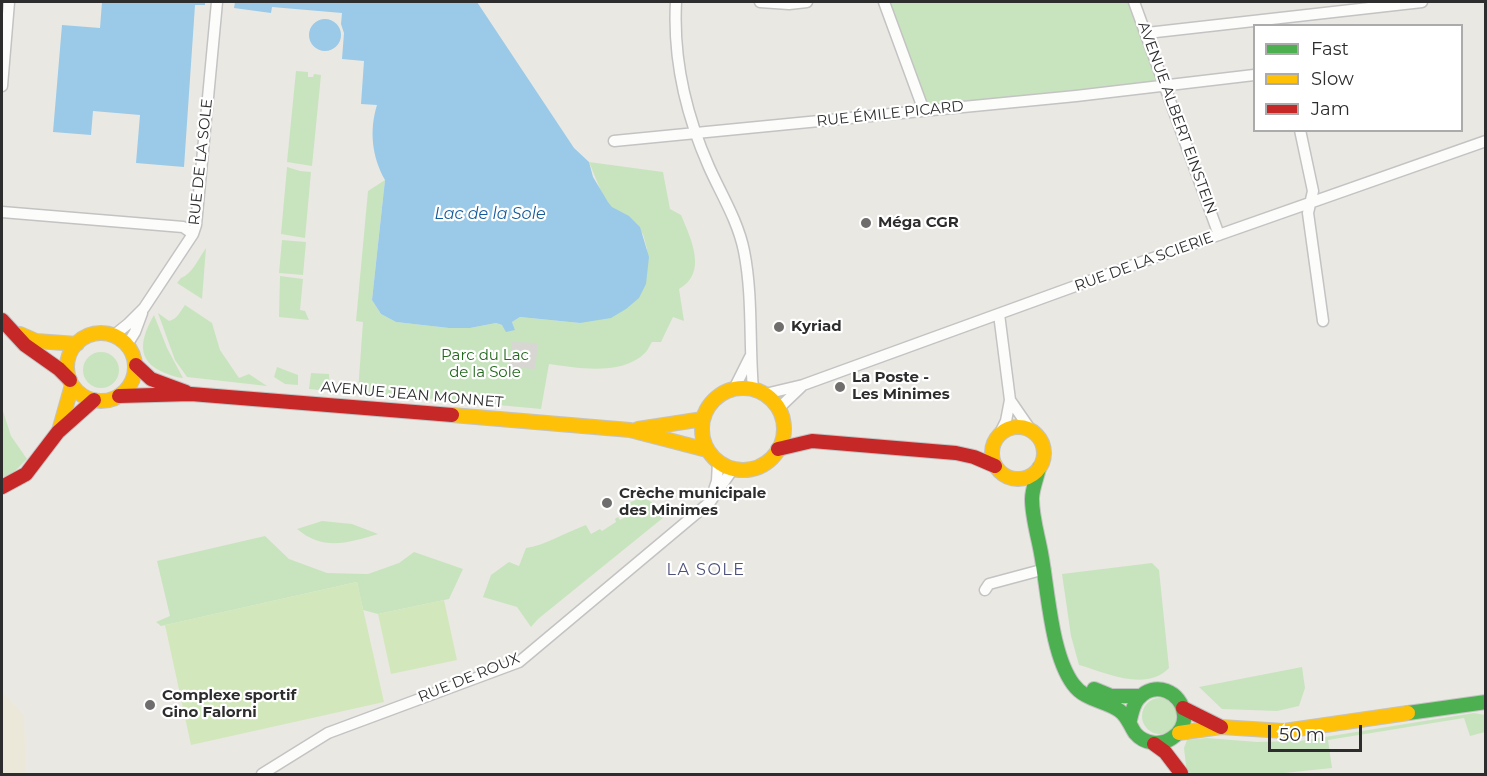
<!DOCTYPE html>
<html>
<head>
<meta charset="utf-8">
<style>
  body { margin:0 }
  #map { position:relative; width:1487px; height:776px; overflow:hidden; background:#eae8e3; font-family:Montserrat,sans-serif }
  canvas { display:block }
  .frame { position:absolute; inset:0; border:3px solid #2d2d2d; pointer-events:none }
  .legend { position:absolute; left:1253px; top:24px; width:210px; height:108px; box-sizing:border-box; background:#fff; border:2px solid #ababab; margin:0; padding:8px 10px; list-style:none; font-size:18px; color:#2d2d2d }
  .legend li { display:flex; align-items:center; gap:12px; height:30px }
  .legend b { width:30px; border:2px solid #ababab }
  .scale { position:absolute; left:1268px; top:725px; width:94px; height:27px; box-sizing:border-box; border:3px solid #2d2d2d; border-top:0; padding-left:8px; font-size:18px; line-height:21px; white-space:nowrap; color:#2d2d2d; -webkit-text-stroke:4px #fff; paint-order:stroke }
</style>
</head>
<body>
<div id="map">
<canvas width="1487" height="776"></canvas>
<div class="frame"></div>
<ul class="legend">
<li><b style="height:8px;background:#4caf50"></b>Fast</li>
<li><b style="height:8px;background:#ffc107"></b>Slow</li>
<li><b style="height:8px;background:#c62828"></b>Jam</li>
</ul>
<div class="scale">50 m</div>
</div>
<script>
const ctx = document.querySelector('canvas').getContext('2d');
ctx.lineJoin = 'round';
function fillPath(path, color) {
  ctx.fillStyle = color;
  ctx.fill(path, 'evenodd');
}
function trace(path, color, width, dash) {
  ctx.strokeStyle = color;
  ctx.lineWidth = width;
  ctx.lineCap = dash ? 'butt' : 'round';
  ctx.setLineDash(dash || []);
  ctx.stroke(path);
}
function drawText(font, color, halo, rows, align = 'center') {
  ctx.font = font + ' Montserrat,sans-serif';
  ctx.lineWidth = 4.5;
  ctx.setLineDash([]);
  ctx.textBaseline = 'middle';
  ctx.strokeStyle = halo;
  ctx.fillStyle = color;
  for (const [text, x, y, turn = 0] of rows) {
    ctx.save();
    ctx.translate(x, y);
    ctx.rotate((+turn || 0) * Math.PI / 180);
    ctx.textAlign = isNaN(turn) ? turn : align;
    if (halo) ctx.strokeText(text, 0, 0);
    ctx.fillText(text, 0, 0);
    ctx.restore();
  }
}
const education = new Path2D(`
  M 2,692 L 24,715 L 26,774 L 2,774 Z`);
const green = new Path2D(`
  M 886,2 L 1134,2 L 1165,85 L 924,111 Z
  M 296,71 L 308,72 L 308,77 L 313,77 L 314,74 L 321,75 L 312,166 L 287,162 Z
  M 589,162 L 663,172 L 670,209 L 681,215 C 691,239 708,273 679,289 L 684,321 L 673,317 L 661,342 L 652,342 C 650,345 648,350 645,353 C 622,376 577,368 549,364 L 541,409 L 358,392 L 363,322 L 356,321 L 368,191 L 385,180 L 372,300 L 381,314 L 396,322 L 449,328 L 470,328 L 496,323 L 515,330 L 512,322 L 520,317 L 580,323 L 647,249 L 643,234 L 612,207 L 603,196 Z
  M 287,167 L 300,171 L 311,172 L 305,238 L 281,234 Z
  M 282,240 L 306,242 L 303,275 L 279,273 Z
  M 206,248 L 202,299 L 177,283 L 181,278 C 192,274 199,258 206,248 Z
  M 280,276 L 303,279 L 300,310 L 305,311 L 309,320 L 279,317 Z
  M 185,305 L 212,323 L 220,350 L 239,378 L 249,374 L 267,386 L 187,377 L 175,360 L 158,313 L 169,321 C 177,319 180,312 185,305 Z
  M 154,315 L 167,348 L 183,378 C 177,378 171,375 165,373 C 134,361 141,338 154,315 Z
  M83 370a18 18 0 1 1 36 0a18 18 0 1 1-36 0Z
  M 277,367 L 298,375 L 298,385 L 285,384 L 274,377 Z
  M 311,373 L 329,374 L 330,391 L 309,389 Z
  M 2,408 L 11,436 L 27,459 L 10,476 L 2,477 Z
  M 643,497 L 669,513 L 538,619 L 531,627 L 517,607 L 483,597 L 491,575 L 509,562 L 519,566 L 526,548 C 546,545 566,532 586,525 L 591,534 L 600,529 L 602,531 L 616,522 L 615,519 L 618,517 L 620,520 L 629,515 L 624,505 Z
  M 322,521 L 352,524 L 378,534 C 348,543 323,551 297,529 Z
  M 265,536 L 289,559 L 327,573 L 368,574 L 399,563 L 414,552 L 463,569 L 449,599 L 378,614 L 363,610 L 357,582 L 161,626 L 156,622 L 170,616 L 157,561 Z
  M 1152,563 L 1159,570 L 1169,668 C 1146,692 1107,673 1079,665 L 1071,636 L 1062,574 Z
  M 1302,667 L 1305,688 L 1299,706 L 1277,711 L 1222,709 L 1199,687 Z
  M1142 716a18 18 0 1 1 36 0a18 18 0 1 1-36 0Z
  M 1474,713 L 1485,715 L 1485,732 L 1470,736 L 1464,718 L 1328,740 L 1332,768 L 1275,774 L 1187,774 L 1184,748 L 1187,740 L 1207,738 L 1257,742 L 1300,741 Z`);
const pitch = new Path2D(`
  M 357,582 L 384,702 L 191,745 L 165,625 Z
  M 444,600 L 457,660 L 391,674 L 378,614 Z`);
const plaza = new Path2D(`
  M 512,342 L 538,343 L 535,369 L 509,367 Z`);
const water = new Path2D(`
  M 102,2 L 205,2 L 205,5 L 195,5 L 184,167 L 136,163 L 140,115 L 93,111 L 91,135 L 53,132 L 62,25 L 100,28 Z
  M 235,2 L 477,2 L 574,148 L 589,162 L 593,177 L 608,202 L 612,207 L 629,216 L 640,227 L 649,257 L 646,284 L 639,298 L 626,309 L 611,318 L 580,323 L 520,317 L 512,322 L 515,330 L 506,332 L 502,325 L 496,323 L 470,328 L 449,328 L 396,322 L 381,314 L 372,300 L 385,180 C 372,157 369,131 377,105 L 361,104 L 364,61 L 342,59 L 344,33 L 341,24 L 342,13 L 272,7 L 271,13 L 234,8 Z
  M309 35a16 16 0 1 1 32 0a16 16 0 1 1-32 0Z`);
const street = new Path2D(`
  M 676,2 C 673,58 686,115 709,167 C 721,194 738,221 744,251 C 753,296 749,344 753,389
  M 760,2 L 789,4 L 807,2
  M 884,2 L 924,111
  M 1134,2 L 1219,235
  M 1147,33 L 1422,2
  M 2,86 L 9,2
  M 1300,130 L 1313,191 L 1308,213 L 1323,321
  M 614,141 L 1076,96 L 1254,75
  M 2,212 L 183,227 L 193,234
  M 999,314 L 1010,400 L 1006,421 L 1000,433
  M 113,336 L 128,324 L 144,308 L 193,234 L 196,225 L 217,2
  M 127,345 L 135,332 L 142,313
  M 734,389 L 750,357
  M 765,394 L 803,385 L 1136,264 L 1486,141
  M 1010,400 L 1030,429
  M 779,408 L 801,387
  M 714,490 L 717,481 L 718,462
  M 985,590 L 989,584 L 1045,569
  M 262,774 L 328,733 L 519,662 L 710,502 L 733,469`);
const fast = new Path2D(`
  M 1039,468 C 1037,478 1032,489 1032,499 C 1032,517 1038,536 1041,553 C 1048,590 1051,654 1073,684 C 1085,701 1105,700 1120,711 C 1128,717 1130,726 1135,733 C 1144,744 1161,746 1172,738 C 1180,733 1185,724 1184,715 C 1182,691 1154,680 1138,699 C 1133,705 1132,712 1130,720
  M 1094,689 L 1111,696 L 1139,696
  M 1408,713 L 1486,702`);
const slow = new Path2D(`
  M67 367a34 34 0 1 1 68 0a34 34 0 1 1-68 0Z
  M 20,334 L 36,341 L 77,344
  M702 429a41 41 0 1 1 82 0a41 41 0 1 1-82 0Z
  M 452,415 L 630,430 L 707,450
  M992 453a26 26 0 1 1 52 0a26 26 0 1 1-52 0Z
  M 638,429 L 703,419
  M 59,431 L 72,385
  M 1179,733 L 1221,727 L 1284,731 L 1408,713`);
const jam = new Path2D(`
  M 2,320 L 25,345 L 59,369 L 70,380
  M 136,365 L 151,379 L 186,392
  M 119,396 L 191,394 L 452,415
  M 778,449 L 812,441 L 956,453 L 974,457 L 995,466
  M 2,487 L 26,474 L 58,432 L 94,400
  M 1183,708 L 1221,727
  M 1154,744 L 1165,752 L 1181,773`);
const markers = [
  [866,223,6,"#6f6e6d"],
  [779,327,6,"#6f6e6d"],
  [840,387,6,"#6f6e6d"],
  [607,503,6,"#6f6e6d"],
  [150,705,6,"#6f6e6d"]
];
const streetNames = [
  ["RUE ÉMILE PICARD",890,114,-6],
  ["AVENUE ALBERT EINSTEIN",1177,118,70],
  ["RUE DE LA SOLE",201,162,-84],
  ["RUE DE LA SCIERIE",1144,262,-20],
  ["AVENUE JEAN MONNET",412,395,5],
  ["RUE DE ROUX",469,678,-22]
];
const poiNames = [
  ["Méga CGR",878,223],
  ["Kyriad",791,327],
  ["La Poste -",852,378],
  ["Les Minimes",852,395],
  ["Crèche municipale",619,494],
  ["des Minimes",619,511],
  ["Complexe sportif",162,696],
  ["Gino Falorni",162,713]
];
const parkNames = [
  ["Parc du Lac",485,356],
  ["de la Sole",485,373]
];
const waterNames = [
  ["Lac de la Sole",490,214]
];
const neighbourhoodNames = [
  ["LA SOLE",706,570]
];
fillPath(education, '#ece8d9');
fillPath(green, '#c8e4be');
fillPath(pitch, '#d2e8bc');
fillPath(plaza, '#d8d6d2');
fillPath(water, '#9acae8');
trace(street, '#c4c3c3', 13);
trace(fast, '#c4c3c3', 16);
trace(slow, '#c4c3c3', 16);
trace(jam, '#c4c3c3', 16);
trace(street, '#fcfcfb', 10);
trace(fast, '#4caf50', 14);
trace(slow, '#ffc107', 14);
trace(jam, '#c62828', 14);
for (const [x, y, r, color] of markers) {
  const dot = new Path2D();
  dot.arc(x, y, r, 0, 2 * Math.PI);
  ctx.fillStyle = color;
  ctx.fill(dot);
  trace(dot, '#fff', 2);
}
drawText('15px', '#2d2d2d', '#fff', streetNames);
drawText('bold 15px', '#2d2d2d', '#fff', poiNames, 'left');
drawText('15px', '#24681e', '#fff', parkNames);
drawText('italic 16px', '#135a9a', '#fff', waterNames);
ctx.letterSpacing = '1.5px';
drawText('16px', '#4e517c', '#fff', neighbourhoodNames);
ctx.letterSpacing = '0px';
</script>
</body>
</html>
